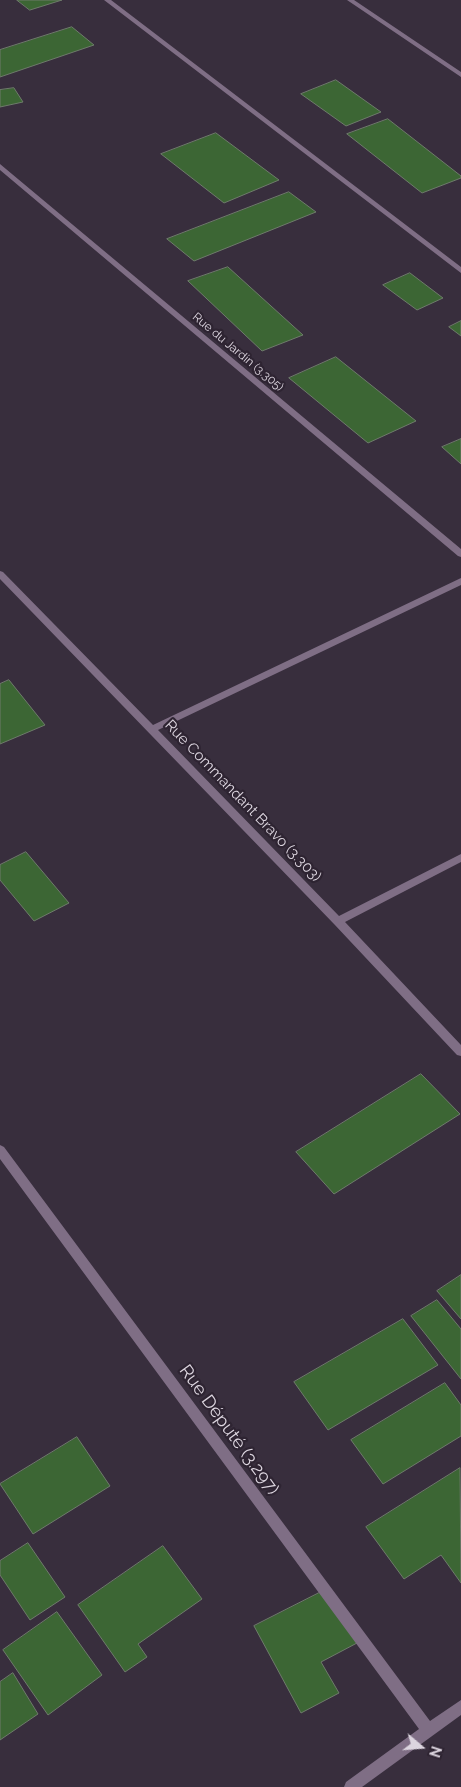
<!DOCTYPE html>
<html>
<head>
<meta charset="utf-8">
<style>
  body { margin:0 }
  #map { position:relative; width:461px; height:1787px; overflow:hidden; background:#382e3d; font-family:Raleway,sans-serif }
  canvas { display:block }
  .north { position:absolute; left:396px; top:1722px; width:50px; height:50px; -webkit-text-stroke:4px #2e2432; paint-order:stroke; rotate:108deg; font-size:14px; font-weight:700; line-height:20px; text-align:center; color:#dcd5df }
  .north::after { content:''; display:block; margin:auto; width:18px; height:22px; background:#dcd5df; clip-path:polygon(50% 0,100% 100%,50% 72%,0 100%) }
</style>
</head>
<body>
<div id="map">
<canvas width="461" height="1787"></canvas>
<div class="north">N</div>
</div>
<script>
const ctx = document.querySelector('canvas').getContext('2d');
ctx.lineJoin = 'round';
function fillPath(path, color) {
  ctx.fillStyle = color;
  ctx.fill(path, 'evenodd');
}
function trace(path, color, width, dash) {
  ctx.strokeStyle = color;
  ctx.lineWidth = width;
  ctx.lineCap = dash ? 'butt' : 'round';
  ctx.setLineDash(dash || []);
  ctx.stroke(path);
}
function drawText(font, color, halo, rows, align = 'center') {
  ctx.font = font + ' Raleway,sans-serif';
  ctx.lineWidth = 4.5;
  ctx.setLineDash([]);
  ctx.textBaseline = 'middle';
  ctx.strokeStyle = halo;
  ctx.fillStyle = color;
  for (const [text, x, y, turn = 0] of rows) {
    ctx.save();
    ctx.translate(x, y);
    ctx.rotate((+turn || 0) * Math.PI / 180);
    ctx.textAlign = isNaN(turn) ? turn : align;
    if (halo) ctx.strokeText(text, 0, 0);
    ctx.fillText(text, 0, 0);
    ctx.restore();
  }
}
const building = new Path2D(`
  M 17,0 L 62,0 L 30,10 Z
  M 72,27 L 94,45 L 0,77 L 0,50 Z
  M 336,80 L 381,112 L 346,126 L 301,94 Z
  M 14,88 L 23,102 L 0,107 L 0,90 Z
  M 388,119 L 461,176 L 461,178 L 422,193 L 347,134 Z
  M 216,133 L 279,180 L 224,203 L 161,154 Z
  M 289,192 L 316,212 L 194,261 L 167,239 Z
  M 228,267 L 303,335 L 262,351 L 188,281 Z
  M 410,273 L 443,298 L 417,310 L 383,285 Z
  M 461,321 L 461,336 L 449,327 Z
  M 336,357 L 416,421 L 368,443 L 289,378 Z
  M 461,439 L 461,464 L 442,447 Z
  M 9,680 L 45,725 L 0,744 L 0,684 Z
  M 26,852 L 69,903 L 34,921 L 0,880 L 0,865 Z
  M 421,1074 L 460,1114 L 334,1194 L 296,1152 Z
  M 461,1275 L 461,1319 L 437,1291 Z
  M 437,1300 L 461,1329 L 461,1379 L 411,1316 Z
  M 403,1319 L 438,1365 L 328,1430 L 294,1382 Z
  M 445,1383 L 461,1405 L 461,1436 L 383,1484 L 351,1440 Z
  M 77,1437 L 110,1486 L 33,1534 L 0,1484 Z
  M 460,1468 L 461,1583 L 441,1555 L 404,1579 L 366,1527 Z
  M 28,1543 L 65,1597 L 30,1620 L 0,1575 L 0,1561 Z
  M 163,1546 L 202,1599 L 138,1644 L 147,1657 L 125,1672 L 78,1605 Z
  M 327,1589 L 357,1643 L 321,1662 L 339,1693 L 301,1713 L 254,1626 Z
  M 57,1612 L 102,1675 L 48,1715 L 3,1650 Z
  M 13,1673 L 38,1714 L 0,1740 L 0,1682 Z`);
const minor = new Path2D(`
  M 104,0 L 111,0 L 461,267 L 461,273 Z
  M 347,0 L 354,0 L 461,72 L 461,77 Z
  M 0,164 L 461,549 L 461,557 L 458,556 L 0,170 Z
  M 0,571 L 3,572 L 153,725 L 461,578 L 461,585 L 158,730 L 339,916 L 461,854 L 461,862 L 345,922 L 461,1045 L 461,1056 L 457,1055 L 334,924 L 0,579 Z
  M 0,1145 L 4,1147 L 430,1721 L 461,1700 L 461,1715 L 362,1787 L 344,1787 L 346,1782 L 419,1729 L 0,1159 Z`);
const farStreetnames = [
  ["Rue du Jardin (3.305)",238,352,40]
];
const streetNames = [
  ["Rue Commandant Bravo (3.303)",243,801,46]
];
const nearStreetnames = [
  ["Rue Député (3.297)",229,1430,54]
];
fillPath(building, '#3c6634');
trace(building, '#6e7b6b', 1);
fillPath(minor, '#7f6e85');
drawText('12px', '#dcd5df', '#2e2432', farStreetnames);
drawText('15px', '#dcd5df', '#2e2432', streetNames);
drawText('18px', '#dcd5df', '#2e2432', nearStreetnames);
</script>
</body>
</html>
